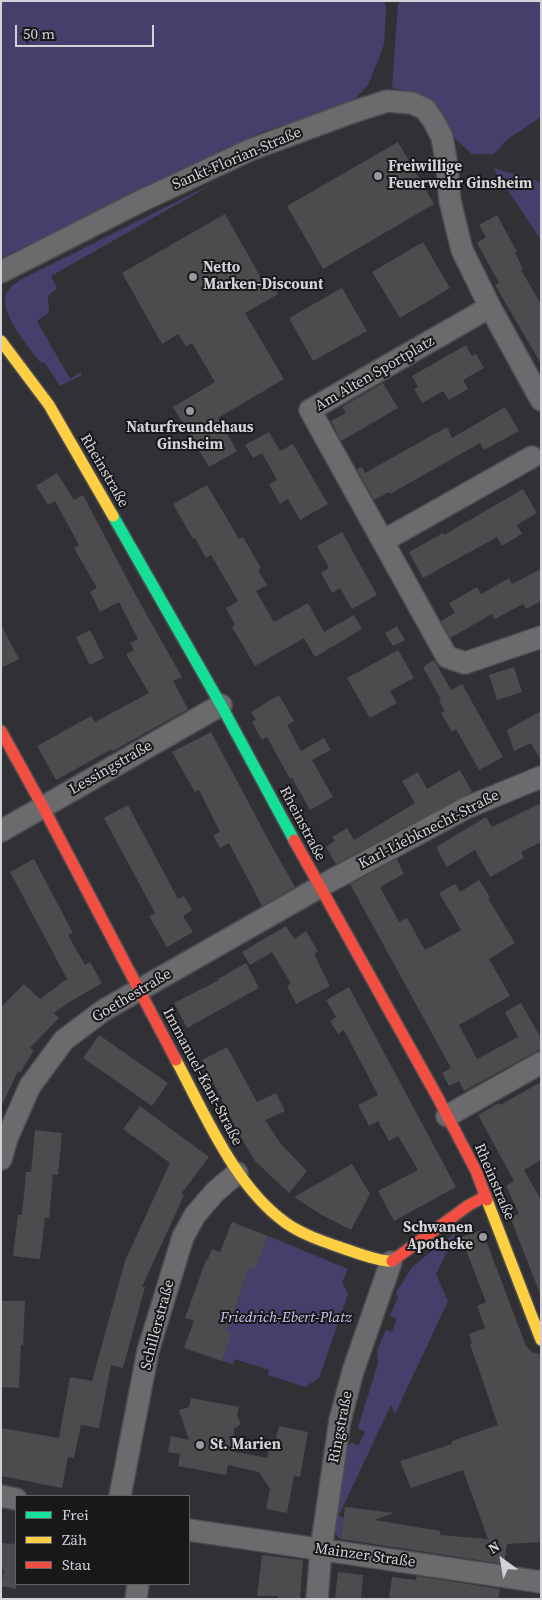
<!DOCTYPE html>
<html>
<head>
<meta charset="utf-8">
<style>
  body { margin:0 }
  #map { position:relative; width:542px; height:1600px; overflow:hidden; background:#313035; font-family:"Source Serif 4",serif }
  canvas { display:block }
  .frame { position:absolute; inset:0; border:2px solid #d3d2d6; pointer-events:none }
  .legend { position:absolute; left:15px; top:1495px; width:175px; height:90px; box-sizing:border-box; background:#18181b; border:1px solid #636266; margin:0; padding:6px 9px; list-style:none; font-size:15px; color:#d3d2d6 }
  .legend li { display:flex; align-items:center; gap:10px; height:25px }
  .legend b { width:25px; border:1px solid #636266 }
  .north { position:absolute; left:477px; top:1535px; width:50px; height:50px; -webkit-text-stroke:4px #18181b; paint-order:stroke; rotate:328deg; font-size:14px; font-weight:700; line-height:20px; text-align:center; color:#d3d2d6 }
  .north::after { content:''; display:block; margin:auto; width:18px; height:22px; background:#d3d2d6; clip-path:polygon(50% 0,100% 100%,50% 72%,0 100%) }
  .scale { position:absolute; left:15px; top:25px; width:139px; height:22px; box-sizing:border-box; border:2px solid #d3d2d6; border-top:0; padding-left:6px; font-size:15px; line-height:18px; white-space:nowrap; color:#d3d2d6; -webkit-text-stroke:4px #18181b; paint-order:stroke }
</style>
</head>
<body>
<div id="map">
<canvas width="542" height="1600"></canvas>
<div class="frame"></div>
<ul class="legend">
<li><b style="height:6px;background:#16e098"></b>Frei</li>
<li><b style="height:6px;background:#ffcf43"></b>Zäh</li>
<li><b style="height:6px;background:#f24e42"></b>Stau</li>
</ul>
<div class="north">N</div>
<div class="scale">50 m</div>
</div>
<script>
const ctx = document.querySelector('canvas').getContext('2d');
ctx.lineJoin = 'round';
function fillPath(path, color) {
  ctx.fillStyle = color;
  ctx.fill(path, 'evenodd');
}
function trace(path, color, width, dash) {
  ctx.strokeStyle = color;
  ctx.lineWidth = width;
  ctx.lineCap = dash ? 'butt' : 'round';
  ctx.setLineDash(dash || []);
  ctx.stroke(path);
}
function drawText(font, color, halo, rows, align = 'center') {
  ctx.font = font + ' "Source Serif 4",serif';
  ctx.lineWidth = 4;
  ctx.setLineDash([]);
  ctx.textBaseline = 'middle';
  ctx.strokeStyle = halo;
  ctx.fillStyle = color;
  for (const [text, x, y, turn = 0] of rows) {
    ctx.save();
    ctx.translate(x, y);
    ctx.rotate((+turn || 0) * Math.PI / 180);
    ctx.textAlign = isNaN(turn) ? turn : align;
    if (halo) ctx.strokeText(text, 0, 0);
    ctx.fillText(text, 0, 0);
    ctx.restore();
  }
}
const green = new Path2D(`
  M 1,1 L 384,1 L 386,6 L 384,45 L 368,85 L 355,99 L 331,110 L 261,132 L 1,258 Z
  M 402,1 L 541,1 L 541,117 L 508,139 L 494,154 L 472,154 L 451,135 L 412,92 L 392,88 L 398,4 Z
  M 493,168 L 541,182 L 541,240 Z
  M 218,181 L 51,276 L 57,288 L 48,296 L 49,313 L 37,321 L 70,379 L 81,372 L 82,375 L 60,386 L 45,363 L 40,362 C 28,346 0,315 6,294 C 10,286 17,282 24,278 Z
  M 457,1231 L 436,1274 L 448,1301 L 395,1414 L 391,1405 L 339,1515 L 344,1518 L 341,1539 C 335,1536 334,1530 334,1524 L 346,1451 L 351,1442 L 358,1446 L 365,1432 L 358,1428 L 378,1363 L 377,1351 L 386,1330 L 392,1332 L 397,1319 L 390,1316 L 398,1297 L 396,1293 L 412,1267 Z
  M 268,1236 L 348,1269 L 342,1282 L 348,1294 L 319,1378 L 305,1387 L 268,1375 L 269,1370 L 235,1359 L 233,1364 L 222,1361 L 226,1332 L 250,1267 L 256,1269 Z`);
const building = new Path2D(`
  M 398,142 L 434,204 L 323,269 L 287,206 Z
  M 225,214 L 265,285 L 271,281 L 278,294 L 245,313 L 284,379 L 218,418 L 237,451 L 209,467 L 173,407 L 215,382 L 192,343 L 186,346 L 178,334 L 162,344 L 122,273 Z
  M 497,215 L 517,252 L 515,253 L 523,269 L 521,270 L 541,304 L 541,364 L 495,285 L 499,283 L 477,243 L 486,237 L 479,225 Z
  M 423,242 L 450,288 L 400,318 L 372,272 Z
  M 342,288 L 367,331 L 313,361 L 289,318 Z
  M 466,345 L 472,356 L 476,354 L 484,368 L 463,380 L 468,389 L 449,400 L 443,391 L 422,403 L 414,389 L 418,387 L 412,376 Z
  M 383,383 L 398,408 L 341,441 L 331,421 L 346,413 L 342,407 Z
  M 505,407 L 519,431 L 484,450 L 480,443 L 390,494 L 389,492 L 374,500 L 357,469 L 362,467 L 365,473 L 447,427 L 452,438 Z
  M 269,432 L 280,451 L 293,444 L 328,504 L 300,520 L 288,499 L 280,504 L 269,484 L 277,480 L 262,453 L 253,458 L 245,445 Z
  M 57,473 L 74,500 L 83,495 L 93,514 L 135,594 L 182,677 L 173,681 L 188,709 L 113,751 L 112,749 L 56,780 L 37,746 L 91,716 L 95,722 L 149,693 L 126,654 L 134,650 L 130,643 L 138,639 L 119,602 L 100,612 L 90,592 L 97,588 L 74,548 L 79,545 L 55,501 L 48,505 L 36,486 Z
  M 207,485 L 239,539 L 243,537 L 261,568 L 258,570 L 267,585 L 256,591 L 274,622 L 308,603 L 324,632 L 354,615 L 362,629 L 315,657 L 304,638 L 255,666 L 232,627 L 235,625 L 226,608 L 238,601 L 211,555 L 206,558 L 195,538 L 193,539 L 173,504 Z
  M 523,489 L 537,513 L 517,525 L 522,534 L 502,546 L 497,537 L 423,578 L 409,552 L 443,533 L 444,535 Z
  M 342,532 L 377,595 L 352,609 L 340,588 L 332,593 L 321,573 L 329,568 L 317,546 Z
  M 541,569 L 541,601 L 526,609 L 523,604 L 495,619 L 492,614 L 450,638 L 441,621 L 455,613 L 449,603 L 477,587 L 481,594 L 509,578 L 512,584 Z
  M 1,625 L 19,659 L 1,668 Z
  M 397,626 L 405,640 L 393,646 L 385,633 Z
  M 90,630 L 104,658 L 90,665 L 76,637 Z
  M 398,650 L 414,678 L 390,691 L 397,703 L 370,718 L 347,678 Z
  M 434,660 L 451,690 L 462,684 L 503,757 L 479,770 L 456,729 L 452,732 L 441,713 L 445,711 L 439,701 L 441,700 L 423,667 Z
  M 514,667 L 522,692 L 497,700 L 489,675 Z
  M 279,695 L 294,721 L 287,725 L 301,751 L 324,738 L 331,750 L 312,760 L 333,797 L 310,810 L 292,778 L 290,779 L 267,737 L 262,740 L 252,722 L 256,720 L 251,712 Z
  M 541,711 L 541,761 L 531,743 L 514,751 L 507,730 Z
  M 211,732 L 269,841 L 295,887 L 262,906 L 229,843 L 220,848 L 213,835 L 220,832 L 199,790 L 195,792 L 172,752 Z
  M 460,770 L 472,792 L 336,864 L 326,847 L 335,841 L 332,837 L 347,828 L 354,840 L 415,803 L 402,781 L 418,772 L 427,789 Z
  M 541,803 L 541,842 L 521,852 L 524,858 L 490,877 L 475,850 L 447,867 L 436,847 L 486,817 L 492,827 Z
  M 128,805 L 178,899 L 184,896 L 192,910 L 183,916 L 193,932 L 167,947 L 149,916 L 155,913 L 104,818 Z
  M 34,859 L 73,933 L 68,935 L 85,965 L 90,962 L 102,983 L 68,1003 L 54,1013 L 59,1018 L 30,1048 L 34,1050 L 20,1073 L 18,1071 L 1,1107 L 1,1007 L 24,984 L 40,999 L 67,979 L 10,872 Z
  M 397,859 L 404,874 L 380,887 L 399,922 L 407,918 L 425,950 L 461,930 L 439,893 L 455,884 L 460,892 L 479,880 L 490,897 L 488,898 L 515,943 L 489,959 L 510,996 L 459,1025 L 477,1059 L 518,1037 L 505,1012 L 521,1003 L 541,1038 L 541,1049 L 464,1091 L 459,1081 L 449,1086 L 442,1073 L 451,1068 L 350,884 Z
  M 286,926 L 294,939 L 306,931 L 318,951 L 314,954 L 330,986 L 296,1004 L 287,986 L 291,984 L 272,952 L 250,965 L 242,952 Z
  M 246,963 L 259,988 L 187,1028 L 174,1003 L 219,980 L 218,979 Z
  M 349,987 L 456,1187 L 394,1221 L 378,1191 L 418,1170 L 398,1136 L 389,1141 L 378,1121 L 369,1126 L 358,1105 L 378,1095 L 344,1030 L 338,1034 L 330,1021 L 336,1017 L 326,1000 Z
  M 99,1035 L 168,1083 L 152,1106 L 83,1058 Z
  M 227,1047 L 257,1102 L 276,1093 L 285,1111 L 265,1120 L 281,1144 L 307,1171 L 289,1193 L 255,1161 L 240,1136 L 202,1060 Z
  M 541,1082 L 541,1160 L 524,1170 L 541,1200 L 541,1296 L 510,1217 L 519,1214 L 506,1186 L 514,1181 L 478,1115 L 499,1103 L 500,1105 Z
  M 140,1106 L 209,1157 L 181,1194 L 184,1195 L 142,1287 L 145,1287 L 123,1368 L 111,1365 L 99,1428 L 81,1425 L 74,1458 L 68,1457 L 62,1488 L 1,1476 L 1,1428 L 59,1438 L 70,1377 L 92,1381 L 125,1261 L 170,1163 L 123,1129 Z
  M 35,1130 L 62,1133 L 58,1175 L 53,1174 L 49,1218 L 45,1218 L 40,1259 L 13,1256 L 18,1215 L 22,1215 L 26,1172 L 31,1172 Z
  M 352,1164 L 370,1194 L 351,1230 L 320,1214 L 294,1197 Z
  M 232,1222 L 268,1236 L 256,1269 L 250,1267 L 226,1332 L 232,1334 L 222,1361 L 184,1348 L 194,1321 L 185,1318 L 206,1260 L 207,1261 L 212,1249 L 220,1252 Z
  M 482,1230 L 526,1346 L 532,1352 L 541,1355 L 541,1542 L 507,1544 L 504,1564 L 341,1539 L 345,1507 L 394,1513 L 374,1520 L 440,1531 L 440,1535 L 488,1539 L 463,1470 L 411,1488 L 400,1461 L 452,1444 L 452,1441 L 498,1425 L 470,1344 L 472,1343 L 469,1334 L 485,1328 L 477,1306 L 486,1302 L 461,1237 Z
  M 1,1301 L 25,1301 L 23,1345 L 21,1345 L 19,1388 L 1,1387 Z
  M 191,1398 L 239,1407 L 237,1415 L 241,1424 L 234,1429 L 231,1451 L 267,1458 L 269,1447 L 274,1448 L 279,1426 L 308,1432 L 300,1477 L 294,1476 L 287,1513 L 266,1509 L 270,1489 L 259,1472 L 228,1465 L 226,1475 L 178,1466 L 180,1454 L 168,1452 L 171,1436 L 189,1440 L 179,1410 L 189,1407 Z
  M 1,1543 L 16,1544 L 16,1589 L 1,1586 L 4,1570 L 1,1569 Z
  M 262,1555 L 303,1560 L 300,1599 L 278,1599 L 278,1596 L 257,1596 Z
  M 338,1572 L 363,1575 L 361,1599 L 335,1599 Z
  M 417,1576 L 500,1589 L 498,1599 L 389,1599 L 392,1577 L 416,1580 Z`);
const street = new Path2D(`
  M 1,272 L 139,202 L 250,150 L 350,113 L 387,101 L 412,103 L 425,109 L 433,120 L 442,137 L 447,166 L 450,201 L 462,250 L 490,307 L 541,400
  M 490,307 L 310,410 L 447,657 L 465,663 L 541,637
  M 383,541 L 532,457
  M 1,831 L 221,705
  M 447,1116 L 541,1063
  M 1,1159 L 7,1138 L 30,1086 L 64,1040 L 104,1010 L 332,880 L 468,807 L 541,777
  M 1,1496 L 16,1499
  M 120,1496 L 148,1351 L 183,1237 L 195,1215 L 215,1192 L 237,1173
  M 189,1530 L 541,1582
  M 136,1599 L 138,1584
  M 317,1599 L 321,1550 L 340,1420 L 353,1371 L 391,1262`);
const fast = new Path2D(`
  M 113,516 L 221,705 L 294,840`);
const slow = new Path2D(`
  M 1,341 L 49,405 L 113,516
  M 176,1060 C 205,1114 235,1187 286,1223 C 303,1235 325,1242 345,1249 C 357,1253 380,1262 392,1261
  M 487,1200 L 541,1340`);
const jam = new Path2D(`
  M 1,731 L 43,807 L 176,1060
  M 294,840 L 438,1098 L 476,1171 L 487,1200
  M 392,1261 L 469,1205 L 486,1196`);
const markers = [
  [378,176,5,"#9a999e"],
  [193,277,5,"#9a999e"],
  [190,411,5,"#9a999e"],
  [483,1237,5,"#9a999e"],
  [200,1445,5,"#9a999e"]
];
const streetNames = [
  ["Sankt-Florian-Straße",237,159,-23],
  ["Am Alten Sportplatz",375,374,-30],
  ["Rheinstraße",104,471,60],
  ["Lessingstraße",111,768,-30],
  ["Rheinstraße",302,824,62],
  ["Karl-Liebknecht-Straße",429,830,-27],
  ["Goethestraße",132,996,-31],
  ["Immanuel-Kant-Straße",202,1077,62],
  ["Rheinstraße",494,1182,67],
  ["Schillerstraße",158,1325,-75],
  ["Ringstraße",341,1427,-79],
  ["Mainzer Straße",365,1556,8]
];
const poiNames = [
  ["Freiwillige",388,167],
  ["Feuerwehr Ginsheim",388,184],
  ["Netto",203,268],
  ["Marken-Discount",203,285],
  ["Naturfreundehaus",190,428,"center"],
  ["Ginsheim",190,445,"center"],
  ["Schwanen",473,1228,"right"],
  ["Apotheke",473,1245,"right"],
  ["St. Marien",210,1445]
];
const parkNames = [
  ["Friedrich-Ebert-Platz",286,1318]
];
fillPath(green, '#473f6b');
fillPath(building, '#4c4b4e');
trace(street, '#4e4d51', 24);
trace(fast, '#4e4d51', 14);
trace(slow, '#4e4d51', 14);
trace(jam, '#4e4d51', 14);
trace(street, '#6b6b6d', 21);
trace(fast, '#16e098', 11);
trace(slow, '#ffcf43', 11);
trace(jam, '#f24e42', 11);
for (const [x, y, r, color] of markers) {
  const dot = new Path2D();
  dot.arc(x, y, r, 0, 2 * Math.PI);
  ctx.fillStyle = color;
  ctx.fill(dot);
  trace(dot, '#18181b', 2);
}
drawText('15px', '#d3d2d6', '#18181b', streetNames);
drawText('bold 15px', '#d3d2d6', '#18181b', poiNames, 'left');
drawText('italic 15px', '#ccc7f1', '#18181b', parkNames);
</script>
</body>
</html>
